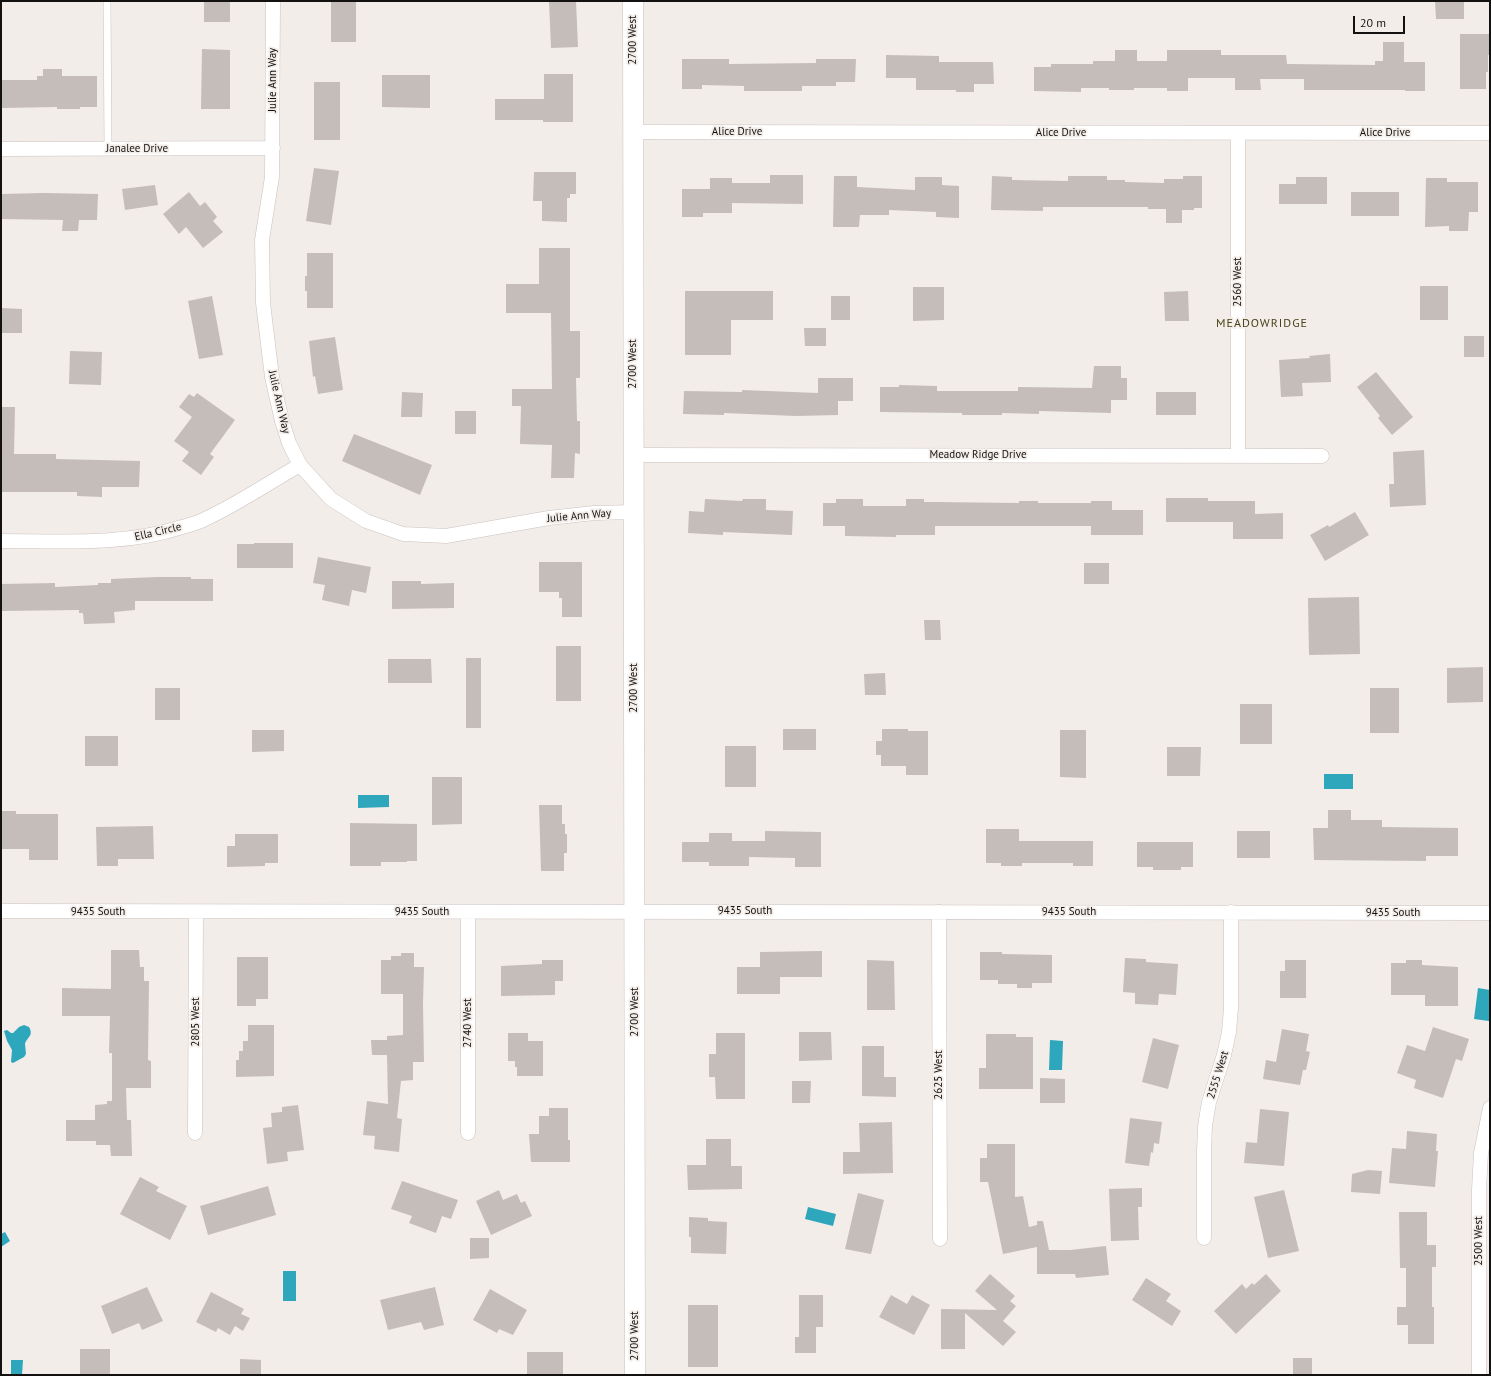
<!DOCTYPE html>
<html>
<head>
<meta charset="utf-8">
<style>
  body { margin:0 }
  #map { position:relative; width:1491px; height:1376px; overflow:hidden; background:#f3ede9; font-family:"PT Sans",sans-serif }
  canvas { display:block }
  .frame { position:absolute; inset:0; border:2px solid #141210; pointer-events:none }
  .scale { position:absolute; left:1353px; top:16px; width:52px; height:18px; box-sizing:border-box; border:2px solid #141210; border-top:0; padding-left:5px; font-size:12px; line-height:14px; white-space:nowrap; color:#141210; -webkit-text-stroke:3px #f3ede9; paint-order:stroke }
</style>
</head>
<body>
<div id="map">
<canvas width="1491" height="1376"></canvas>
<div class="frame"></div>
<div class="scale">20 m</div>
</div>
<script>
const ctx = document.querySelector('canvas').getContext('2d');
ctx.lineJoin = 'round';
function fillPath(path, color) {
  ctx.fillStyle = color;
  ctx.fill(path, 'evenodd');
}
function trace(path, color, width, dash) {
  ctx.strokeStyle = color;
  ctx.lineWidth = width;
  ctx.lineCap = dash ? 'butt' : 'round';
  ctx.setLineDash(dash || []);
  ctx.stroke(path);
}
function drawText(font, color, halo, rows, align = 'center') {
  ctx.font = font + ' "PT Sans",sans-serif';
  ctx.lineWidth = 3.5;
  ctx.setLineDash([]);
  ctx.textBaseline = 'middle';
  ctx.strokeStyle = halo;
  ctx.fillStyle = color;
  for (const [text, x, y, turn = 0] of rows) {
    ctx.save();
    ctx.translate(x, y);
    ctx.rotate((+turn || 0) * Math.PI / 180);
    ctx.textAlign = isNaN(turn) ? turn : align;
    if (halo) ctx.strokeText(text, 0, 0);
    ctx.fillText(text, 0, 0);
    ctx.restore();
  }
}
const water = new Path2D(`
  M 1324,774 L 1353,774 L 1353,789 L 1324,789 Z
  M 358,795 L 389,795 L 389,807 L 358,808 Z
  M 1478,988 L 1490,990 L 1489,1021 L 1474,1019 Z
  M 24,1025 L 29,1027 C 34,1036 27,1037 25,1044 L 26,1054 L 24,1057 L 13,1063 L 11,1062 L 12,1050 L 7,1041 L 4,1031 L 7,1030 L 11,1033 L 13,1033 L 19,1027 Z
  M 1050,1040 L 1063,1041 L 1062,1070 L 1049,1070 Z
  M 808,1207 L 836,1214 L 833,1226 L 805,1219 Z
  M 5,1232 L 10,1241 L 1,1247 L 1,1234 Z
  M 283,1271 L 296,1271 L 296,1301 L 283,1301 Z
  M 11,1360 L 23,1360 L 22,1375 L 11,1375 Z`);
const building = new Path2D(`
  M 204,1 L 230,1 L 230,22 L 204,22 Z
  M 331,1 L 356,1 L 356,42 L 331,42 Z
  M 549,1 L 576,1 L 578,47 L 551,48 Z
  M 1435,1 L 1464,1 L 1464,19 L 1436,19 Z
  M 1460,34 L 1490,34 L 1490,55 L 1488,55 L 1488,72 L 1486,72 L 1486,89 L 1460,89 Z
  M 1383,42 L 1404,42 L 1404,62 L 1425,62 L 1425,91 L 1405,91 L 1405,90 L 1304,90 L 1304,79 L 1260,79 L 1261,90 L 1235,90 L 1235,78 L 1188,78 L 1188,91 L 1167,91 L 1167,88 L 1134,88 L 1134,90 L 1109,90 L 1109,88 L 1081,88 L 1081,92 L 1034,91 L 1034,67 L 1051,67 L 1051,64 L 1093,64 L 1093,61 L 1115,61 L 1115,50 L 1137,50 L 1137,61 L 1167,61 L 1167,50 L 1221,50 L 1221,55 L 1286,55 L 1287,64 L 1375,65 L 1375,61 L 1383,61 Z
  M 202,49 L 230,50 L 230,109 L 201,109 Z
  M 886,55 L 939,56 L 939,62 L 993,62 L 994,84 L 974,84 L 974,92 L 956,92 L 956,90 L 916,90 L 916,78 L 886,78 Z
  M 682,59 L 729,59 L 729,64 L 816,63 L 816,59 L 856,59 L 855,82 L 836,82 L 836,86 L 802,86 L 802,91 L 744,91 L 744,86 L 702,85 L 702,89 L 682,89 Z
  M 43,69 L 62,69 L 62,76 L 97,76 L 97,107 L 80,107 L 80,109 L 57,109 L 57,107 L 1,108 L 1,80 L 37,80 L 37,76 L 43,76 Z
  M 544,74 L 573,74 L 573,122 L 543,122 L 543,120 L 495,120 L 495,99 L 544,99 Z
  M 382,75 L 430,75 L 430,108 L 382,107 Z
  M 314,82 L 340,82 L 340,140 L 314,140 Z
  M 314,168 L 339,171 L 331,225 L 306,221 Z
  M 534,172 L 576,172 L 576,194 L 570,194 L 570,198 L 567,198 L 567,222 L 542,221 L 542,201 L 533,201 Z
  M 770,175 L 803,175 L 803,204 L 732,203 L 732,213 L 703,213 L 703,217 L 682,217 L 682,189 L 710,189 L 710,178 L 732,178 L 732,183 L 770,183 Z
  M 834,176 L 857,176 L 857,187 L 915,190 L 915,177 L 942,177 L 942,185 L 959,186 L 959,218 L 936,217 L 936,212 L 889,210 L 889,215 L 860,215 L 859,227 L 833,227 Z
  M 992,176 L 1012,177 L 1012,180 L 1068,181 L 1068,176 L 1107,176 L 1107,180 L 1125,180 L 1125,182 L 1164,183 L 1164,179 L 1183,179 L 1183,176 L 1202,176 L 1202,208 L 1194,208 L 1194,210 L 1182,210 L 1182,223 L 1166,223 L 1166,209 L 1148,209 L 1148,207 L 1043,207 L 1043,211 L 991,210 Z
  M 1296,177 L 1327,177 L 1327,204 L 1279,204 L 1279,184 L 1296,184 Z
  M 1426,178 L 1447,178 L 1447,182 L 1478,182 L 1478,212 L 1469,212 L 1468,231 L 1449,231 L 1449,226 L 1425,227 Z
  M 155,185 L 158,205 L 125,210 L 122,189 Z
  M 189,192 L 200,206 L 205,202 L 217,217 L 213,221 L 223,232 L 203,248 L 186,227 L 179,234 L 163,214 Z
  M 1351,192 L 1399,192 L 1399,216 L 1351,216 Z
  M 44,193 L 98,194 L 97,220 L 79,220 L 78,231 L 62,231 L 63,220 L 1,219 L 1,194 Z
  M 539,248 L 570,248 L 570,331 L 580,331 L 580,378 L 576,378 L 577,421 L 580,421 L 580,454 L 575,453 L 574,478 L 551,478 L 552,445 L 520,444 L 521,406 L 512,406 L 512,389 L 552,389 L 551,313 L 506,313 L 506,284 L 539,284 Z
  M 307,253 L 333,253 L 333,308 L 307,308 L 307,291 L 305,291 L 305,276 L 307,276 Z
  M 1420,286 L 1448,286 L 1448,320 L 1420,320 Z
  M 913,287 L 944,287 L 944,320 L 913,321 Z
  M 685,291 L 773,291 L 773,320 L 731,320 L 731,355 L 685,355 Z
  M 1188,291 L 1189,321 L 1165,321 L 1164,292 Z
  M 212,296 L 223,355 L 199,359 L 188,301 Z
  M 831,296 L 850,296 L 850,320 L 831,320 Z
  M 1,308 L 22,309 L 22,333 L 1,333 Z
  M 804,328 L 826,328 L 826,346 L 805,346 Z
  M 1464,336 L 1484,336 L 1484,357 L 1464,357 Z
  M 335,337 L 343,390 L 318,394 L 315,376 L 313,377 L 309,341 Z
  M 70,351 L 102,352 L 101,385 L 69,384 Z
  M 1330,354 L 1331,382 L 1302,383 L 1303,396 L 1281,397 L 1279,360 L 1310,358 L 1309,356 Z
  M 1094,366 L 1121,366 L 1121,378 L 1127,378 L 1127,400 L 1111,400 L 1111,413 L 1039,411 L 1039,414 L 1002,413 L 1002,415 L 962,415 L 962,413 L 880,412 L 880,387 L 899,387 L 899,385 L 937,386 L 937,391 L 1018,391 L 1018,387 L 1092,388 Z
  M 1376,372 L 1413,417 L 1392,435 L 1378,418 L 1380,416 L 1357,387 Z
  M 818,378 L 853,378 L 853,401 L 838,401 L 838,415 L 796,416 L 724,413 L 724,415 L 683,414 L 684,391 L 742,392 L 742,390 L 818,393 Z
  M 402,392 L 423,393 L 422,417 L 401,417 Z
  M 1156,392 L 1196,392 L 1196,415 L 1156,415 Z
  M 197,393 L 235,420 L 210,454 L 214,457 L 201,475 L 182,461 L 189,452 L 174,441 L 192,417 L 179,407 L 189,394 L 194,397 Z
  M 1,407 L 15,407 L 14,454 L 56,454 L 56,459 L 140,461 L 139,487 L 102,487 L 102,497 L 77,496 L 77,492 L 1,492 Z
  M 455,411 L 476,411 L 476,434 L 455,434 Z
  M 354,434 L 432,465 L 420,495 L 342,461 Z
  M 1424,450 L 1426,505 L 1390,507 L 1389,484 L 1394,484 L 1393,452 Z
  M 1166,498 L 1208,498 L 1208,501 L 1255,501 L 1255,514 L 1283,513 L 1283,539 L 1233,539 L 1233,522 L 1166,522 Z
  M 705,499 L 742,501 L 743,499 L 766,499 L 766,510 L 793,511 L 792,535 L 723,532 L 723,535 L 688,533 L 689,511 L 704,512 Z
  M 836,499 L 863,499 L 863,506 L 906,506 L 906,499 L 924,499 L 924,502 L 935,502 L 1019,503 L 1019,501 L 1038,501 L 1038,503 L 1091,503 L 1091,501 L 1112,501 L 1112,510 L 1143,510 L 1143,535 L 1091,535 L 1091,526 L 935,526 L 935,535 L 896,535 L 896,537 L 845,536 L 845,526 L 823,526 L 823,503 L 836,503 Z
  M 1355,512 L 1369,535 L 1325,561 L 1310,535 L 1328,525 L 1329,527 Z
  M 254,543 L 293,543 L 293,568 L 237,568 L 237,544 L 254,544 Z
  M 318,557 L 371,567 L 366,593 L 352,590 L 349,606 L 322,600 L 325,585 L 313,583 Z
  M 539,562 L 582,562 L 582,617 L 562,617 L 562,598 L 559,598 L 559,592 L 539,592 Z
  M 1084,563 L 1109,563 L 1109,584 L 1084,584 Z
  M 156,577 L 191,577 L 191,579 L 213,579 L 213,601 L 135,601 L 135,610 L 114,612 L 115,623 L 84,624 L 83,613 L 79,613 L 79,610 L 1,611 L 1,584 L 55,583 L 55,587 L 98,585 L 98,583 L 111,583 L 111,579 Z
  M 392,581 L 421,581 L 421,584 L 454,583 L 454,608 L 392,609 Z
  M 1359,597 L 1360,654 L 1309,655 L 1308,598 Z
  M 924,620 L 940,620 L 941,640 L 925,640 Z
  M 556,646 L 581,646 L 581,701 L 556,701 Z
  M 466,658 L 481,658 L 481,728 L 466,728 Z
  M 388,659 L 431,659 L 432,683 L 388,683 Z
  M 1483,667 L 1483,702 L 1447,703 L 1447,668 Z
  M 885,673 L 886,695 L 865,695 L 864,674 Z
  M 155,688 L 180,688 L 180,720 L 155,720 Z
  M 1370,688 L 1399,688 L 1399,733 L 1370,733 Z
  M 1240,704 L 1272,704 L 1272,744 L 1240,744 Z
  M 783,729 L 816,729 L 816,750 L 783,750 Z
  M 882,729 L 908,729 L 908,731 L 928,731 L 928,775 L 906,775 L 906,766 L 881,766 L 881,755 L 876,755 L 876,741 L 882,741 Z
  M 252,730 L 284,730 L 284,751 L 252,752 Z
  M 1060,730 L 1086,730 L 1086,778 L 1060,777 Z
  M 85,736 L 118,736 L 118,766 L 85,766 Z
  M 725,746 L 756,746 L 756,787 L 725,787 Z
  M 1167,747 L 1201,747 L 1200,776 L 1167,776 Z
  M 432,777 L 462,777 L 462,824 L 432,825 Z
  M 539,805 L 562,805 L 562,824 L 565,824 L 565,834 L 567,834 L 567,853 L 564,853 L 564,871 L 541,871 Z
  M 1328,810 L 1351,810 L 1351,820 L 1382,820 L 1382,827 L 1458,828 L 1458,856 L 1426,856 L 1426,861 L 1314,860 L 1313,828 L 1328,828 Z
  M 1,811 L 16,811 L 16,814 L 58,814 L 58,860 L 29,860 L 29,849 L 1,849 Z
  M 350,823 L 417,824 L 417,861 L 407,861 L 407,862 L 381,862 L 381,866 L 350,866 Z
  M 153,826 L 154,859 L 118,859 L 118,866 L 97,866 L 96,827 Z
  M 986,829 L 1019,829 L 1019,841 L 1093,841 L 1093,866 L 1073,866 L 1073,863 L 1022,863 L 1022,866 L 1001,866 L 1001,863 L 986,863 Z
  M 765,831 L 821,832 L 821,867 L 795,867 L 795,858 L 749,857 L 749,866 L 709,866 L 709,862 L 682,862 L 682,842 L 709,842 L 709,833 L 732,833 L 732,841 L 765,841 Z
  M 1237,831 L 1270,831 L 1270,858 L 1237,858 Z
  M 235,834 L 278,834 L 278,863 L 265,863 L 265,866 L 227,867 L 227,846 L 235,846 Z
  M 1137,842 L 1193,842 L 1193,867 L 1181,867 L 1181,870 L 1153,870 L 1153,867 L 1137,867 Z
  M 111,950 L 139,950 L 140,967 L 144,967 L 144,981 L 149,981 L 148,1060 L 151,1061 L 151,1088 L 126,1088 L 127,1120 L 131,1120 L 132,1156 L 111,1156 L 110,1145 L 96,1145 L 96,1141 L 66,1141 L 66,1120 L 95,1120 L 95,1105 L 107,1104 L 107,1101 L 112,1101 L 112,1053 L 109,1053 L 110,1016 L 62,1016 L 62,988 L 111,989 Z
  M 822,951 L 822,977 L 780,977 L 780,994 L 737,994 L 737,967 L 760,967 L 760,952 Z
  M 980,952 L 1002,952 L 1002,954 L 1052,955 L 1052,983 L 1032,983 L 1032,988 L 1017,988 L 1017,984 L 998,984 L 998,980 L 980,980 Z
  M 401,953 L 414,953 L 414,967 L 424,967 L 423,1003 L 424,1062 L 413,1062 L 413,1080 L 401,1081 L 397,1118 L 402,1119 L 399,1152 L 374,1149 L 375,1136 L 363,1135 L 367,1101 L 388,1104 L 387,1055 L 372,1055 L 371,1040 L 387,1040 L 387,1036 L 403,1035 L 403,994 L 381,994 L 381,960 L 391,960 L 391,956 L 401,956 Z
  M 237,957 L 268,957 L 268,999 L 256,999 L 256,1006 L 237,1006 Z
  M 1125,958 L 1146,959 L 1146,962 L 1178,964 L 1176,995 L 1159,994 L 1158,1005 L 1135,1004 L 1135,993 L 1123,992 Z
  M 542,960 L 563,960 L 563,981 L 555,981 L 555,995 L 501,996 L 501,966 L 542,964 Z
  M 867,960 L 894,961 L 895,1010 L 867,1010 Z
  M 1285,960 L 1306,960 L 1306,998 L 1280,998 L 1280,971 L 1285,971 Z
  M 1406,960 L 1422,960 L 1422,965 L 1458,967 L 1458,1006 L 1425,1006 L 1425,995 L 1391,995 L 1391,963 L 1406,963 Z
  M 248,1025 L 274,1025 L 274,1076 L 236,1077 L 236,1060 L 239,1060 L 239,1051 L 243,1051 L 243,1041 L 248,1041 Z
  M 1433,1027 L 1469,1039 L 1462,1061 L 1456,1059 L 1443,1098 L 1414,1088 L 1416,1080 L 1397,1073 L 1407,1045 L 1425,1051 Z
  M 1282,1029 L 1309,1034 L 1306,1051 L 1310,1052 L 1306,1070 L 1303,1070 L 1300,1085 L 1263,1079 L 1266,1060 L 1276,1062 Z
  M 799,1032 L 831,1032 L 832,1060 L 799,1061 Z
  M 508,1033 L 528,1033 L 528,1041 L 543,1041 L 543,1076 L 517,1076 L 517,1067 L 515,1067 L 515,1061 L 508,1061 Z
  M 716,1033 L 745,1033 L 745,1099 L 716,1099 L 715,1077 L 709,1077 L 709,1054 L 716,1054 Z
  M 986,1034 L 1016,1034 L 1016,1037 L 1033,1037 L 1033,1089 L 979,1089 L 979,1068 L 986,1068 Z
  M 1153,1038 L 1179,1045 L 1168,1089 L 1142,1082 Z
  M 862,1046 L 884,1046 L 884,1077 L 896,1077 L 896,1097 L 862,1096 Z
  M 1040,1078 L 1065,1079 L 1065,1103 L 1040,1103 Z
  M 792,1081 L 811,1081 L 810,1103 L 792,1103 Z
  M 298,1105 L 304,1150 L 287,1152 L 288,1161 L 267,1164 L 263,1128 L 272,1127 L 271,1113 L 282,1112 L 282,1107 Z
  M 549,1108 L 568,1108 L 568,1140 L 570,1140 L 570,1162 L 531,1162 L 529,1134 L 539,1134 L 539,1116 L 549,1116 Z
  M 1260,1109 L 1289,1112 L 1284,1166 L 1244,1163 L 1246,1142 L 1257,1143 Z
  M 1130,1118 L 1162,1122 L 1159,1144 L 1154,1143 L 1153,1153 L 1151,1152 L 1149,1166 L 1125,1163 Z
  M 892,1122 L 893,1173 L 843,1174 L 843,1152 L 860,1152 L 859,1123 Z
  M 1407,1131 L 1437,1134 L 1436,1151 L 1438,1151 L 1435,1187 L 1389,1183 L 1392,1148 L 1406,1149 Z
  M 706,1139 L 731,1139 L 731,1166 L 742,1166 L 742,1189 L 688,1190 L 687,1165 L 706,1165 Z
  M 987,1144 L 1015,1144 L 1015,1197 L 1023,1196 L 1029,1227 L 1037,1225 L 1037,1221 L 1043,1221 L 1049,1250 L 1070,1250 L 1106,1246 L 1109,1275 L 1076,1278 L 1075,1274 L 1037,1274 L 1037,1247 L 1003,1254 L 988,1182 L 980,1182 L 980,1158 L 987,1158 Z
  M 1368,1170 L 1382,1171 L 1380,1194 L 1351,1192 L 1352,1174 Z
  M 140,1177 L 159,1187 L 156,1191 L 187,1206 L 170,1240 L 120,1214 Z
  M 402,1181 L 458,1200 L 451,1219 L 442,1216 L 436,1233 L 409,1223 L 412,1216 L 391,1209 Z
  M 268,1186 L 276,1215 L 208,1235 L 200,1206 Z
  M 1142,1188 L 1142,1207 L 1138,1207 L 1139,1240 L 1111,1241 L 1109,1189 Z
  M 499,1190 L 503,1200 L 517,1194 L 521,1203 L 525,1201 L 532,1216 L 491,1235 L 476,1201 Z
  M 1284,1190 L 1299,1251 L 1268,1258 L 1254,1197 Z
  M 858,1193 L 884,1200 L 871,1254 L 845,1249 Z
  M 1399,1212 L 1427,1212 L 1427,1245 L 1436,1245 L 1436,1267 L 1432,1267 L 1432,1307 L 1434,1307 L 1434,1344 L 1408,1344 L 1408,1325 L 1397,1325 L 1397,1307 L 1406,1307 L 1406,1268 L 1400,1268 Z
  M 689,1217 L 708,1218 L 708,1221 L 727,1222 L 726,1254 L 691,1253 L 691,1237 L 689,1237 Z
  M 470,1238 L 489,1238 L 489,1258 L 470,1259 Z
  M 990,1274 L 1015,1296 L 1010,1301 L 1016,1306 L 1003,1321 L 1016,1332 L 1003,1346 L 965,1313 L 965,1349 L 941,1349 L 941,1309 L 997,1310 L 975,1291 Z
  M 1266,1274 L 1281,1291 L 1236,1334 L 1214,1311 L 1242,1284 L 1246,1289 L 1252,1283 L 1254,1285 Z
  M 1146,1278 L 1171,1294 L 1166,1301 L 1181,1311 L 1172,1326 L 1132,1300 Z
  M 147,1287 L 163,1321 L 142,1330 L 139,1323 L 112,1334 L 101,1306 Z
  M 435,1287 L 444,1325 L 424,1330 L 421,1322 L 388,1330 L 380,1300 Z
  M 490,1289 L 527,1310 L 513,1335 L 499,1329 L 497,1333 L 473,1320 Z
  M 211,1292 L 244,1309 L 241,1314 L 250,1318 L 243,1331 L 235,1326 L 230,1335 L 218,1328 L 216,1332 L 196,1322 Z
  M 799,1295 L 823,1295 L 823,1327 L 816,1327 L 816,1353 L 795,1353 L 795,1337 L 799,1337 Z
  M 891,1295 L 907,1304 L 912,1295 L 930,1305 L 914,1335 L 879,1317 Z
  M 688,1305 L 718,1305 L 718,1367 L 688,1367 Z
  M 80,1349 L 110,1349 L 110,1375 L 80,1375 Z
  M 527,1352 L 563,1352 L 563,1375 L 527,1374 Z
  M 1293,1358 L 1312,1358 L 1312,1375 L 1293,1375 Z
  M 240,1359 L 261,1360 L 261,1375 L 240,1375 Z`);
const service = new Path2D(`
  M 107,1 L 108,149`);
const minor = new Path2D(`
  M 273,1 L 272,177 L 262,240 L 263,303 L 272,377 L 282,421 L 289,443 L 300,465 L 331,499 L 366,521 L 403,534 L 446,536 L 549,518 L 594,513 L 634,512
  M 633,132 L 1490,133
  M 1,149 L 273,148
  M 634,455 L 1322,456
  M 1238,456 L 1238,133
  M 1,541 C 62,541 124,546 182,527 C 189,525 198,523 205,519 C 238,504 268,483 300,465
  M 1,911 L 1490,913
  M 939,912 L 940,1239
  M 195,1133 L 196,912
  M 468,1133 L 468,912
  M 1204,1238 L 1204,1151 L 1205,1126 L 1209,1102 L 1224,1055 L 1229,1032 L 1231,1008 L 1231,912
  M 1479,1375 L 1479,1190 L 1481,1153 L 1490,1108`);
const secondary = new Path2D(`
  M 633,1 L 635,1375`);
const streetNames = [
  ["2700 West",633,40,-90],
  ["Julie Ann Way",273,80,-90],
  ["Alice Drive",737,132],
  ["Alice Drive",1061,133],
  ["Alice Drive",1385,133],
  ["Janalee Drive",137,149],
  ["2560 West",1238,282,-90],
  ["2700 West",633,364,-90],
  ["Julie Ann Way",279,402,77],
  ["Meadow Ridge Drive",978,455],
  ["Julie Ann Way",579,516,-5],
  ["Ella Circle",158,532,-13],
  ["2700 West",634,688,-90],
  ["9435 South",745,911],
  ["9435 South",98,912],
  ["9435 South",422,912],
  ["9435 South",1069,912],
  ["9435 South",1393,913],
  ["2700 West",635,1012,-90],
  ["2805 West",196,1022,-90],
  ["2740 West",468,1023,-90],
  ["2625 West",939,1075,-90],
  ["2555 West",1218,1075,-73],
  ["2500 West",1479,1241,-90],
  ["2700 West",635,1336,-90]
];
const neighbourhoodNames = [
  ["MEADOWRIDGE",1262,324]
];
fillPath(water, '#2ea6bc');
fillPath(building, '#c4bdba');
trace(service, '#c9c2bf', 8);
trace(minor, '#c9c2bf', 15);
trace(secondary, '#c9c2bf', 21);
trace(service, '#fff', 7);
trace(minor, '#fff', 14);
trace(secondary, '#fff', 20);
drawText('11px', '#141210', '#f3ede9', streetNames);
ctx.letterSpacing = '1px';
drawText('12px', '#4a4219', '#f3ede9', neighbourhoodNames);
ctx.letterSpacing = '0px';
</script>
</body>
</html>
